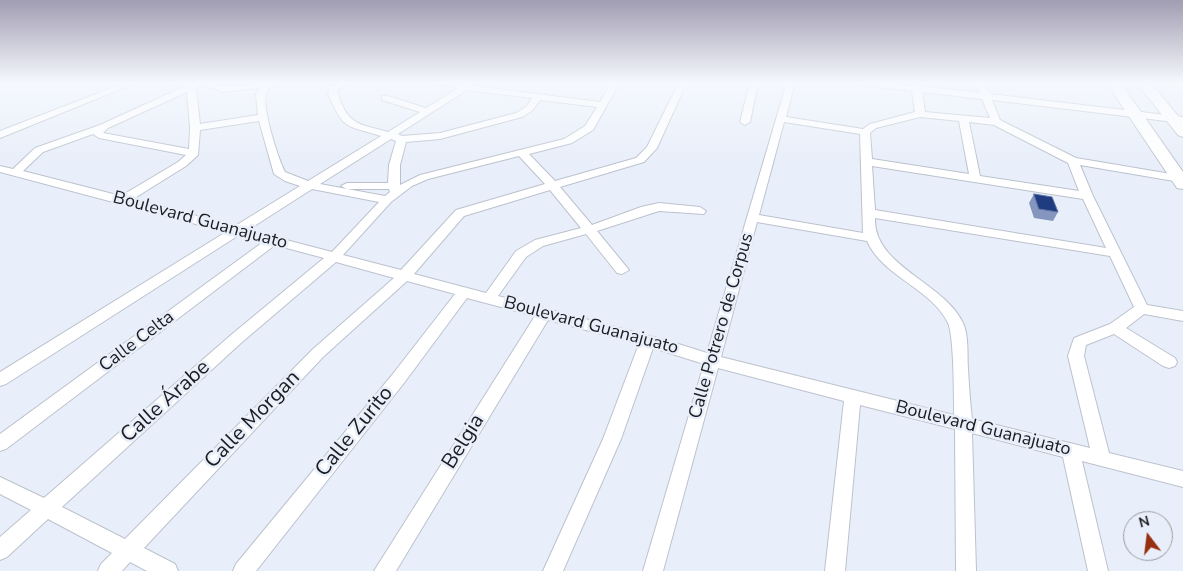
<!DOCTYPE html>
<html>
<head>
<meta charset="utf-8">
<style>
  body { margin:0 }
  #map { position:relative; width:1183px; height:571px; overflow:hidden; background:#e9effa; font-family:"Nunito Sans",sans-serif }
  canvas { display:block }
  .north { position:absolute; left:1123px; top:511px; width:50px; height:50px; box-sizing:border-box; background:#e9effa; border:1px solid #969ba3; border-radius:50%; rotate:345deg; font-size:14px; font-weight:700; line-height:20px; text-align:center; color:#1a1c20 }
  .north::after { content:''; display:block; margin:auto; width:18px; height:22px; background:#973010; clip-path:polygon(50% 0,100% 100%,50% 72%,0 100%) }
</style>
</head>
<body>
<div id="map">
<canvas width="1183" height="571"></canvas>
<div class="north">N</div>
</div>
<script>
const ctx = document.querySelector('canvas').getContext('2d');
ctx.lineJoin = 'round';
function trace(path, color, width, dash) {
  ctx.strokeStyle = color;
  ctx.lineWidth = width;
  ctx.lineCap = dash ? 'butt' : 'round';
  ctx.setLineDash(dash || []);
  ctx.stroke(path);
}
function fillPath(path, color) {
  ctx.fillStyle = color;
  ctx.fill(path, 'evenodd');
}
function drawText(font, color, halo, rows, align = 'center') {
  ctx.font = font + ' "Nunito Sans",sans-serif';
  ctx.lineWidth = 5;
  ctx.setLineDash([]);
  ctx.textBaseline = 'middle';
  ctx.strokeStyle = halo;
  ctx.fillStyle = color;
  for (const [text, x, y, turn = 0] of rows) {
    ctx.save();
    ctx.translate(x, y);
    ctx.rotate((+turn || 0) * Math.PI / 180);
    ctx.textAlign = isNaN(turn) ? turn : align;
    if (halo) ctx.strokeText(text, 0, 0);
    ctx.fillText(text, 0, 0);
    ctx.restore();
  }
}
const minor = new Path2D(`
  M 127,82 L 138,82 L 0,138 L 0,131 Z
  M 168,82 L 191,83 L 209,82 L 224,86 L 280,82 C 277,86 267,87 266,94 C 262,109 278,158 285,172 L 308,181 L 381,136 C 345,125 344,130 328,94 L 331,86 L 341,82 L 351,82 L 338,89 C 337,95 340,99 342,105 C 352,127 366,125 388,132 L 420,112 L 382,100 L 382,96 L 388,96 L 426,108 L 458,88 L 434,84 L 433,82 L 464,84 L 468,82 L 478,82 L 474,86 L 600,102 L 612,82 L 620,82 L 593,130 L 572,143 L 529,154 L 555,181 L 636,158 L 647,147 L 679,82 L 687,82 L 657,148 L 644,162 L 560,187 L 592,225 L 641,207 L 659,203 L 700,207 L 706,211 L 704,214 L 659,211 L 597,231 L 629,270 L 622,274 L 617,273 L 586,234 L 543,246 L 526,257 L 498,296 L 669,341 L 707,353 L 787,82 L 795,82 L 786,117 L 863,129 L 870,124 L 915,112 L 912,91 L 860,85 L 856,82 L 880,82 L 911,85 L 911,82 L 919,82 L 920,86 L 980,93 L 976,82 L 984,82 L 990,94 L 1183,117 L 1183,123 L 992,100 L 1000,120 L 1076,158 L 1183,176 L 1183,182 L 1180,182 L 1080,165 L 1093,196 L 1147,305 L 1183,311 L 1183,321 L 1144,314 L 1126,328 L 1175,358 L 1177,362 L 1175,366 L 1169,368 L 1163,366 L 1114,334 L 1086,345 L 1084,356 L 1109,453 L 1183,471 L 1183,487 L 1082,461 L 1108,571 L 1088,571 L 1063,457 L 972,433 L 976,571 L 956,571 L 955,429 L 860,405 L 845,571 L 825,571 L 844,401 L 718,368 L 663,571 L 643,571 L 704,364 L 653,348 L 621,439 L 563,571 L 543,571 L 603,439 L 639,344 L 548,320 L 396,571 L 374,571 L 535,316 L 467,298 L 404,383 L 256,571 L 233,571 L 236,564 L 392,375 L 455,294 L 407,281 L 323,357 L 144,548 L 175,564 L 178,571 L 147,571 L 130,562 L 122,571 L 98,571 L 101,564 L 112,553 L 48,519 L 7,557 L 0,560 L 0,537 L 31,510 L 0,494 L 0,477 L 44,498 L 231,335 L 324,258 L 275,245 L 6,449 L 0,451 L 0,434 L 263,242 L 239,235 L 6,384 L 0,386 L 0,372 L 226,232 L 0,172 L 0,166 L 13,169 L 35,148 L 100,125 L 183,87 L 169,84 ZM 202,85 L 224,92 L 260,88 L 256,94 L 258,115 L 200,124 L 196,88 ZM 467,90 L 532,98 L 526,107 L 516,113 L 440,133 L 402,136 L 398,134 ZM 187,92 L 190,128 L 189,149 L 103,133 L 108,128 ZM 922,92 L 982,99 L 990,118 L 925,112 ZM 540,100 L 597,107 L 585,126 L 564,139 L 420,175 L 400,185 L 400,165 L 406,142 L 440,139 L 522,117 L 532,111 ZM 920,117 L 959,121 L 969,174 L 872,159 L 870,133 L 876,128 ZM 259,121 L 274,174 L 285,181 L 300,186 L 235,226 L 133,199 L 186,166 L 198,155 L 200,130 ZM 784,122 L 860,134 L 863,233 L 759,215 ZM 969,122 L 994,125 L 1068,163 L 1079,191 L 980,176 ZM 93,134 L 99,138 L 186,155 L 178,162 L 121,196 L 23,171 L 43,152 ZM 391,139 L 396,141 L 389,165 L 388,183 L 347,183 L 341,186 L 347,189 L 389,189 L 390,192 L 385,196 L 320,184 ZM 519,156 L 545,184 L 456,210 L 401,270 L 343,255 L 391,202 L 412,186 L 428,179 ZM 872,166 L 1083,199 L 1106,248 L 875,210 ZM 312,189 L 379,202 L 332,252 L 248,230 ZM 550,190 L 581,228 L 535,240 L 516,251 L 486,293 L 414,274 L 464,216 ZM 875,218 L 1110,256 L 1134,307 L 1110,324 L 1074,338 L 1068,356 L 1090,448 L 972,419 C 970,402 969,386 968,369 C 967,355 969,336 963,323 C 944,282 873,266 875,218 ZM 757,222 L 867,241 C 883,277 931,288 948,323 C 954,336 954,396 954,415 L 721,357 ZM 336,262 L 394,278 L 313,349 L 125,539 L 62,507 L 241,343 Z
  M 750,82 L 758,82 L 750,122 L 745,125 L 740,122 Z`);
const primary = new Path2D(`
  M 1106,82 L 1120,82 L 1183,172 L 1183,189 L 1177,188 Z
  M 1136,82 L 1150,82 L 1183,122 L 1183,137 L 1178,135 Z`);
const wall = new Path2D(`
  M 1034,194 L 1058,212 L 1053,221 L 1034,218 L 1029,203 Z`);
const building = new Path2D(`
  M 1034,194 L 1052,197 L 1058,212 L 1039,209 Z`);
const streetNames = [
  ["Boulevard Guanajuato",200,221,15],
  ["Boulevard Guanajuato",591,326,15],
  ["Calle Potrero de Corpus",722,326,-74],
  ["Calle Celta",137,342,-37],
  ["Boulevard Guanajuato",983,429,14]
];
const nearStreetnames = [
  ["Calle Árabe",166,402,-42],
  ["Calle Morgan",253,420,-46],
  ["Calle Zurito",355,432,-51],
  ["Belgia",464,442,-58]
];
trace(minor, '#bcc2cd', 2);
trace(primary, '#bcc2cd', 2);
fillPath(minor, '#fff');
fillPath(primary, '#fff');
fillPath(wall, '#8496be');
fillPath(building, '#203c81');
trace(building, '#5c72a5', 1);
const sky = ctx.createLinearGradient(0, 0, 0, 162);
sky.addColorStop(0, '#a19db2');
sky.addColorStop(0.51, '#f5f8fd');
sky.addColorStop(1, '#f5f8fd00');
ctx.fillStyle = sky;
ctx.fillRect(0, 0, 1183, 162);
drawText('18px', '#1a1c20', '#e9effa', streetNames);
drawText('21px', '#1a1c20', '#e9effa', nearStreetnames);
</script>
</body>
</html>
